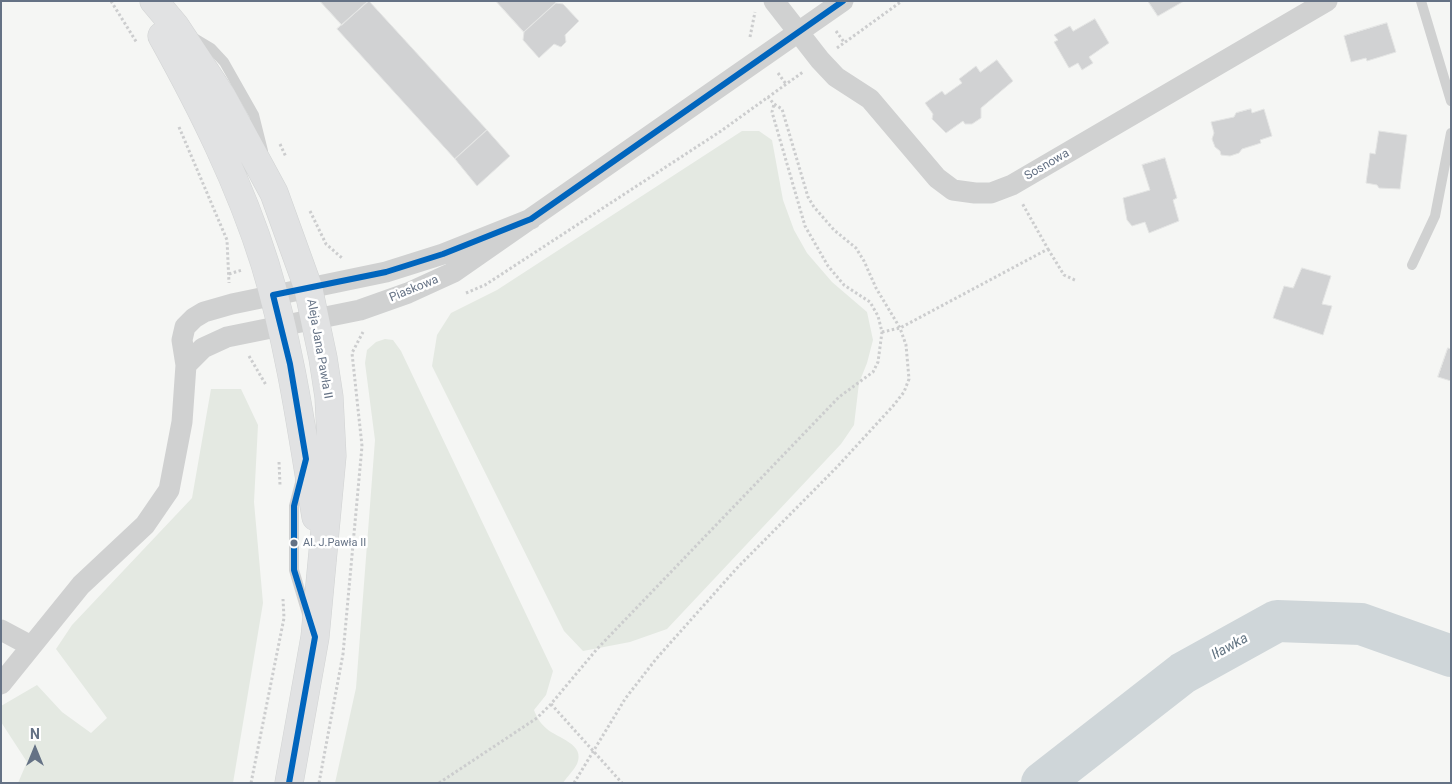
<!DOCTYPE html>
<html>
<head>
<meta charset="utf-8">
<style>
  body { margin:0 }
  #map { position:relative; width:1452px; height:784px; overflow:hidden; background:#f5f6f4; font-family:Roboto,sans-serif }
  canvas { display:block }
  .frame { position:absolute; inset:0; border:2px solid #657285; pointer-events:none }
  .north { position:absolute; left:10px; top:724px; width:50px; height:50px; -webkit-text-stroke:4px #fff; paint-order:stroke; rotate:0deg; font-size:14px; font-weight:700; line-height:20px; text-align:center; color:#657285 }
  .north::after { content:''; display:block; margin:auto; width:18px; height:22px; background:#657285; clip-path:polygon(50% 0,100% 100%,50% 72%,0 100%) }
</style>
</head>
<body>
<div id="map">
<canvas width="1452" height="784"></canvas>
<div class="frame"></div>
<div class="north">N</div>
</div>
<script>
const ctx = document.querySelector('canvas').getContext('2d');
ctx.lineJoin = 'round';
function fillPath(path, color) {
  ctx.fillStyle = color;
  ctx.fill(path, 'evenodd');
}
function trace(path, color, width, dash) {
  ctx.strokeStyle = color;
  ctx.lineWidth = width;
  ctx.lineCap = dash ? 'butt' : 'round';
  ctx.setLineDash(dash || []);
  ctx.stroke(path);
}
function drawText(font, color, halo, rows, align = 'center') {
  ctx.font = font + ' Roboto,sans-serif';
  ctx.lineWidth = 5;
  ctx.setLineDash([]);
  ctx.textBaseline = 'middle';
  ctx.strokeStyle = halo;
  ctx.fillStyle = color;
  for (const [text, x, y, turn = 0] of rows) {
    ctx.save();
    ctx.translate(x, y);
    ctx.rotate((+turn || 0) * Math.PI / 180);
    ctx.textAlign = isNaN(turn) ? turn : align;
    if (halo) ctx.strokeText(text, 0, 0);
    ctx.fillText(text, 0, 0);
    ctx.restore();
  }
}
const green = new Path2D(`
  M 742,131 L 759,131 L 772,140 L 783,200 L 794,230 L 807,253 L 832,282 L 867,312 L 873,340 L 867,363 L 859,383 L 854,425 L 841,444 L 667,629 L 630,642 L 583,651 L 564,631 L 432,366 L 437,335 L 451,313 L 497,290 Z
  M 385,339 L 393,340 L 401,351 L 553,671 L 546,695 L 534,710 C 537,718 541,724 547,729 C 557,738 586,744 577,764 C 574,770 567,777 563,783 L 335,783 L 356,688 L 375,440 L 365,363 L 367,350 L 376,342 Z
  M 211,389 L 241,389 L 258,425 L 254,502 L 263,603 L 233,783 L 18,783 L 27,762 L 1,722 L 1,706 L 37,685 L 62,712 L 91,733 L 107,718 L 56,649 L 72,625 L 192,498 Z`);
const river = new Path2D(`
  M 1042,783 L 1183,673 L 1277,621 L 1361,624 L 1451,656`);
const building = new Path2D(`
  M 320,1 L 368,1 L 342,25 Z
  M 369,1 L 487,130 L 455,159 L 337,29 Z
  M 496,1 L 554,1 L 556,3 L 524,32 Z
  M 1148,1 L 1184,1 L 1158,16 Z
  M 556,3 L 563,4 L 579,21 L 565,35 L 566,42 L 561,47 L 554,44 L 539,58 L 523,40 L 524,32 Z
  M 1095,19 L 1109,43 L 1089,57 L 1093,63 L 1082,70 L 1078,63 L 1069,68 L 1054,42 L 1058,40 L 1054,35 L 1070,26 L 1073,31 Z
  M 1387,23 L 1396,52 L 1367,61 L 1366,58 L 1351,62 L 1344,36 Z
  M 997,60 L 1013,81 L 981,108 L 981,118 L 972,124 L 965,124 L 963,121 L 946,133 L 932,119 L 933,114 L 925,103 L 942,91 L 945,95 L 962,83 L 959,79 L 976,66 L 980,72 Z
  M 1251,109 L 1252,113 L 1264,109 L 1272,136 L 1260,140 L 1261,143 L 1242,149 L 1239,153 L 1230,156 L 1221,155 L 1220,151 L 1215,147 L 1212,139 L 1214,133 L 1211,122 L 1234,117 L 1236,113 Z
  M 487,130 L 510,156 L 477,186 L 455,159 Z
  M 1379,131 L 1407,135 L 1400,189 L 1379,188 L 1377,185 L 1366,183 L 1370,153 L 1375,154 Z
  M 1165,158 L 1177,198 L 1173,200 L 1179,221 L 1149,233 L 1145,222 L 1132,226 L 1127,220 L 1123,198 L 1150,190 L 1142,165 Z
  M 1302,268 L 1331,276 L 1322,304 L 1332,306 L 1323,335 L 1273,318 L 1284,286 L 1293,288 Z
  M 1448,348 L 1451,349 L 1451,381 L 1438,377 Z`);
const path = new Path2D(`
  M 111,1 L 137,43
  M 836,31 L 844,42
  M 750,37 L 755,12
  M 837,48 L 902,1
  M 778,73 L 786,84
  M 179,127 L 227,240 L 229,283
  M 280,144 L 286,157
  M 310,211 L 326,244 L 342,258
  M 1048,249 L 1064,275 L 1077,281
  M 229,274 L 242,270
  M 466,293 L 485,285 L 721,131 L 803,72
  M 882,332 L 900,328 L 1048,249 L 1022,203
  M 249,356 L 266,385
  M 279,462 L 280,485
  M 551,704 L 622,783
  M 251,783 L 284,618 L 283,599
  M 319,783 L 343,654 L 362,446 L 352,353 L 363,332
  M 439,783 L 537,718 L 551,704 L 597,649 L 839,397 L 873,372 L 878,362 L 882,332 L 878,316 L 870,302 L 844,285 L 828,266 L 805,226 L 772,112 L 774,104
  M 574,783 L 625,699 L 656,659 L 737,568 L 837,467 L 893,406 L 904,392 L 909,379 L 906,345 L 900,328 L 876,288 L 864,261 L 856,248 L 834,230 L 814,207 L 808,197 L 782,109 L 774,104 L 768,97`);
const service = new Path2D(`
  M 1421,1 L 1451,101
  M 191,36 L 211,48 L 224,62 L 254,115 L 263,151
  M 1412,265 L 1435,216 L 1451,133
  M 301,479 L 294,506 L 294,570 L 308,617`);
const minor = new Path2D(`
  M 774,1 L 820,60 L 836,77 L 870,99 L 937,178 L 953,190 L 975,193 L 991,193 L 1012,185 L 1327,1
  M 186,365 L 203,348 L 227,337 L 360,310 L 408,293 L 454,272 L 843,1
  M 1,630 L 31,646
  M 1,684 L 81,585 L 145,525 L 169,490 L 182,422 L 186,365 L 182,340 L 185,327 L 194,318 L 204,312 L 232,304 L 386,272 L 443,254 L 531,219`);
const secondary = new Path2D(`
  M 154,1 L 175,26 L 222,97 L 274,193 L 308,287 L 323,358 L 329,397 L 332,456 L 315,637 L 289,783
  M 162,36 C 202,108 240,184 265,264 C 290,346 302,432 316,517`);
const bus1 = new Path2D(`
  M 289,783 L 315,637 L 294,570 L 294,506 L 306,459 L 290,364 L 273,295 L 386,272 L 443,254 L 531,219 L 843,1`);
const markers = [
  [294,543,4.5,"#657285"]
];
const busNames = [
  ["Al. J.Pawła II",303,543]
];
const streetNames = [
  ["Sosnowa",1047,165,-30],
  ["Piaskowa",414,289,-22],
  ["Aleja Jana Pawła II",319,349,80]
];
const waterNames = [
  ["Iławka",1230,647,-29]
];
fillPath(green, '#e4e9e2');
trace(river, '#cfd6d9', 42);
fillPath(building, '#d1d2d3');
trace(building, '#e4e5e4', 1);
trace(secondary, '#d1d3d3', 29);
trace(path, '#cccdce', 3, [2.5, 2.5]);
trace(service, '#d0d1d1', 10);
trace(minor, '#d0d1d1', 21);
trace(secondary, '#e1e2e3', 28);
trace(bus1, '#0065bd', 6);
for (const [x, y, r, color] of markers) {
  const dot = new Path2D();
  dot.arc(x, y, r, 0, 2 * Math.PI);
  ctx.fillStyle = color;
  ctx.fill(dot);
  trace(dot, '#fff', 2);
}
drawText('11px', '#657285', '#fff', busNames, 'left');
drawText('12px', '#657285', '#fff', streetNames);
drawText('italic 14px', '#617381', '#fff', waterNames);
</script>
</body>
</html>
